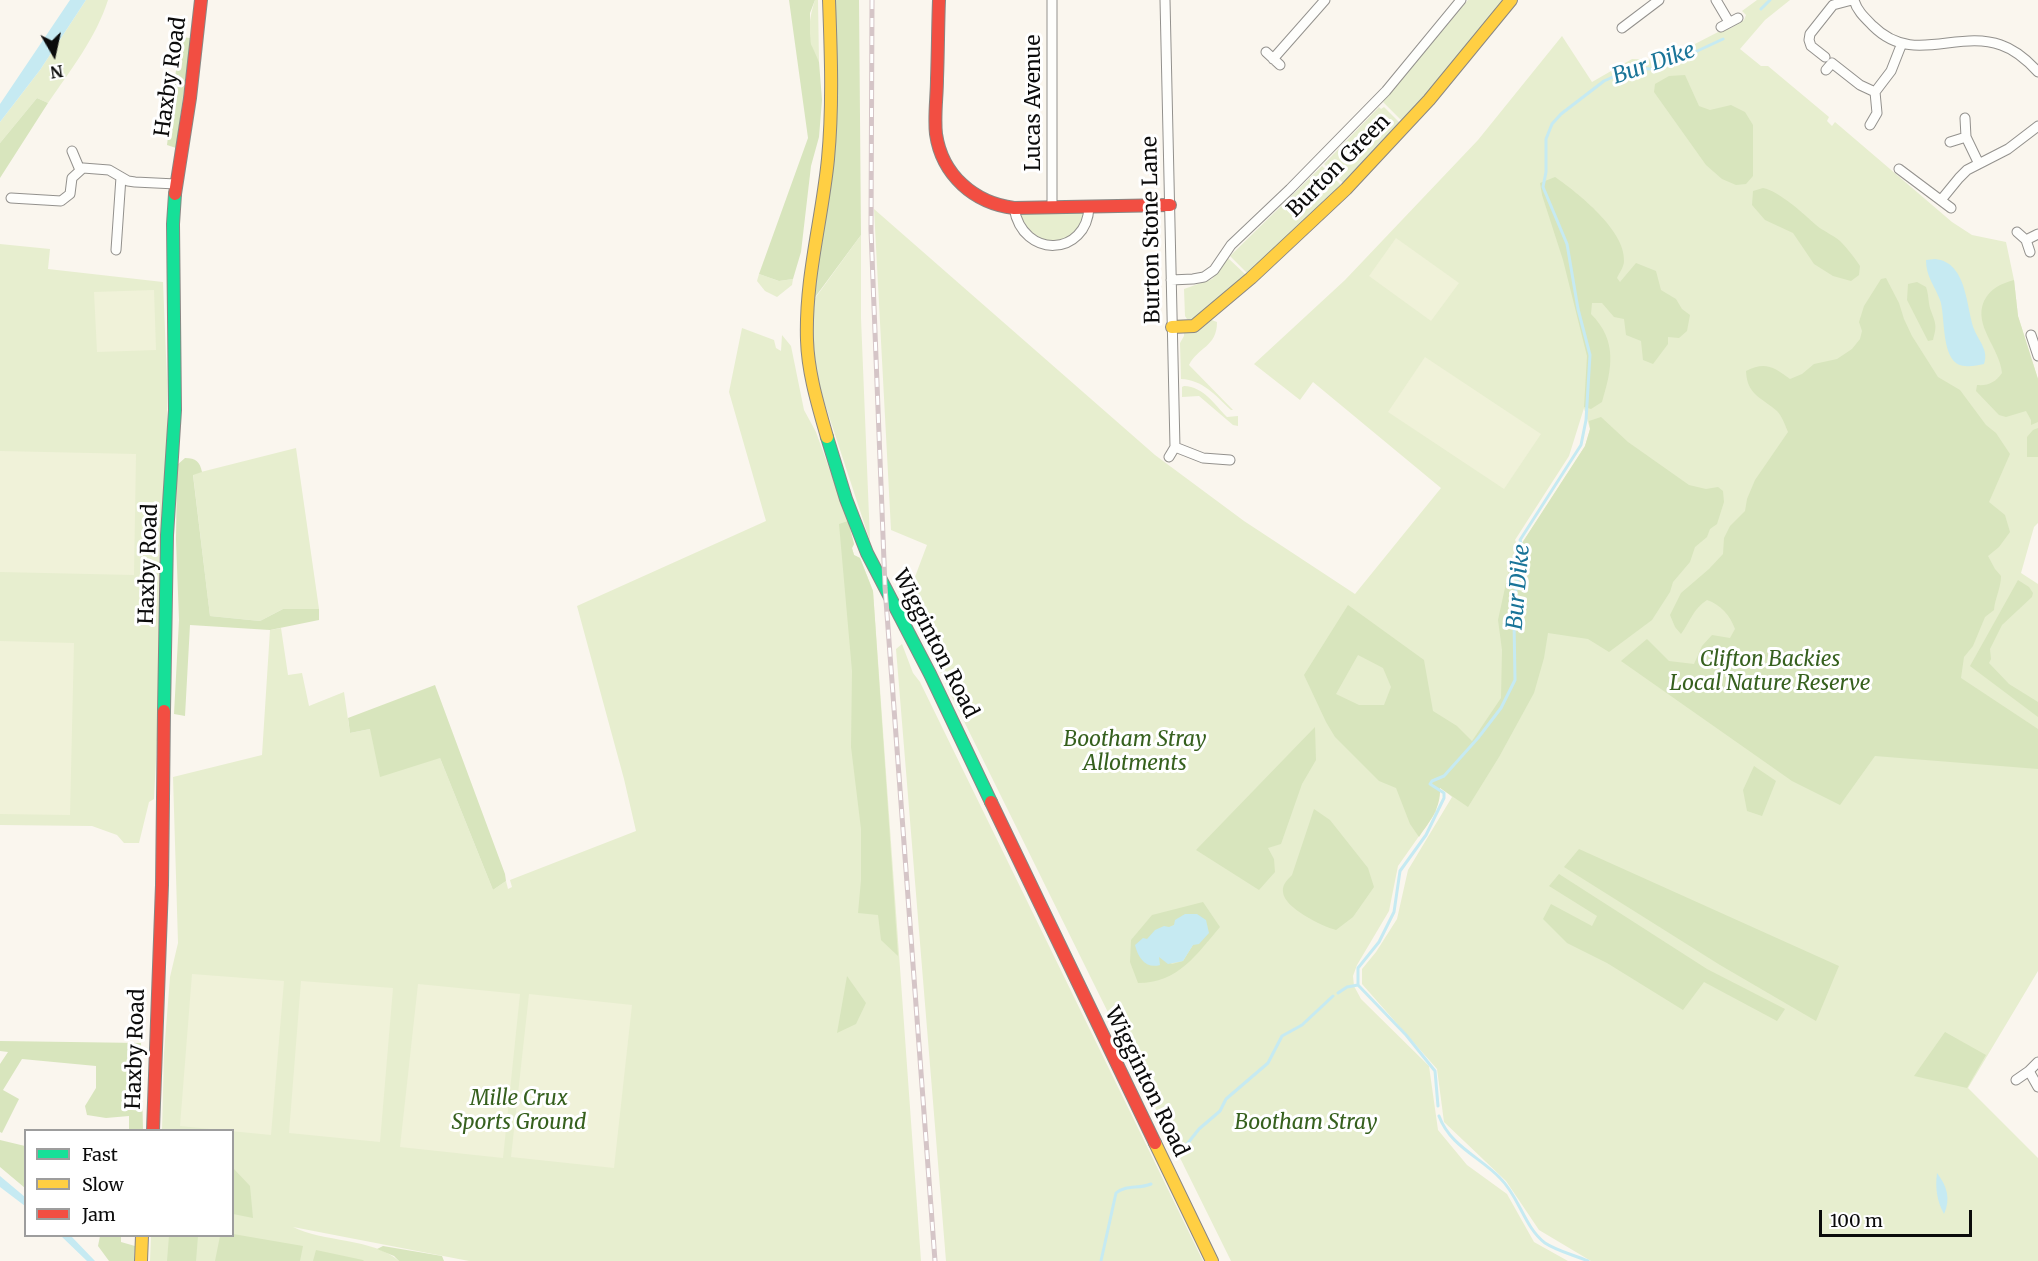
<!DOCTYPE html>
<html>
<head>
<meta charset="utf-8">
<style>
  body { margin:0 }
  #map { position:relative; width:2038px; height:1261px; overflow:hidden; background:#faf6ee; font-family:Merriweather,serif }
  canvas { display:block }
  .legend { position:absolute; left:24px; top:1129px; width:210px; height:108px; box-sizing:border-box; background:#fff; border:2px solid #9d9d9d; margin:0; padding:8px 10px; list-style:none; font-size:18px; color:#0b0b0b }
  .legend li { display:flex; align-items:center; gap:12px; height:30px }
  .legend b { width:30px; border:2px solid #9d9d9d }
  .north { position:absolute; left:24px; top:24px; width:60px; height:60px; -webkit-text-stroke:4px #fff; paint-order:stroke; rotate:171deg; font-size:16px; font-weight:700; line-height:24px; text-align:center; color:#0b0b0b }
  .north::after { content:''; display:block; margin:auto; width:21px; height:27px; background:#0b0b0b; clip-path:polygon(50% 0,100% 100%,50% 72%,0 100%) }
  .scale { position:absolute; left:1819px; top:1210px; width:153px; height:27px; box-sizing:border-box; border:3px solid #0b0b0b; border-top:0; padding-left:8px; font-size:18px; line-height:21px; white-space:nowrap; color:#0b0b0b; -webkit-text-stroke:4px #fff; paint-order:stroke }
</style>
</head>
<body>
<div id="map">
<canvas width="2038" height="1261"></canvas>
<ul class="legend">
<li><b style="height:8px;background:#16e098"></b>Fast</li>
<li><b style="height:8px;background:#ffcf43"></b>Slow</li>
<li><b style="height:8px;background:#f24e42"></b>Jam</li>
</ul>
<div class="north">N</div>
<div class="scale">100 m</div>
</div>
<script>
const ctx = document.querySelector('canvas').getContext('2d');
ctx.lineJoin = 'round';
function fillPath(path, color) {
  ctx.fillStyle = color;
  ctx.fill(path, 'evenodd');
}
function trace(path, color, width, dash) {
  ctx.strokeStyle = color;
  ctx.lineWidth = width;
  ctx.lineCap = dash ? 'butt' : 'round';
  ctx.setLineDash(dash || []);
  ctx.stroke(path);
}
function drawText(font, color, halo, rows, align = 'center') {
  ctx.font = font + ' Merriweather,serif';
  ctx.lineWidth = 6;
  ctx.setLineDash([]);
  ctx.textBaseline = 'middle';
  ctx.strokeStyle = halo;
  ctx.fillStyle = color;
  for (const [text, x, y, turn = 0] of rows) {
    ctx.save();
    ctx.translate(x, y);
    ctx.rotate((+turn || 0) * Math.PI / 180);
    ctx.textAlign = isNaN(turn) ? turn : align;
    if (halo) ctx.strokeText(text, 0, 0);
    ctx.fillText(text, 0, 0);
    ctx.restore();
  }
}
const green = new Path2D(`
  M 86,0 L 108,0 C 96,38 70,71 48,103 L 37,98 L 0,143 L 0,122 L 40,70 Z
  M 815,0 L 818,0 L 819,62 C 806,43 808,21 815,0 Z
  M 1468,0 L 1504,0 L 1403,122 L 1383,102 Z
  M 1757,0 L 1790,0 L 1765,20 L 1740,49 L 1761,66 L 1768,66 L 1829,117 L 1827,121 L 1832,126 L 1835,122 L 1952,222 L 1972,235 L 2006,242 L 2014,280 L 2018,316 L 2038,379 L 2038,523 L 2034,527 L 2021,573 L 2038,584 L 2038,971 L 1968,1088 L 2038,1158 L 2038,1261 L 1591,1261 L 1539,1230 L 1506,1181 L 1444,1122 L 1437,1069 L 1362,984 L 1362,969 L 1376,952 L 1397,919 L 1408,870 L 1452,797 L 1440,787 L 1464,752 L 1440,768 L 1436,812 L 1398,866 L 1389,911 L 1357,965 L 1353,976 L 1354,986 L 1361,999 L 1429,1066 L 1438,1130 L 1467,1165 L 1507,1194 L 1534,1242 L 1568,1261 L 1231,1261 L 949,691 L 907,598 L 927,545 L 891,530 L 874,209 L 1155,455 L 1244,521 L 1355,594 L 1441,488 L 1313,382 L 1300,400 L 1254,364 L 1345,280 L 1478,140 L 1562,36 L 1592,82 L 1632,59 L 1664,60 L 1720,31 L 1731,28 L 1744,20 L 1746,15 L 1742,11 ZM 1584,408 L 1590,429 L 1585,446 L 1519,548 L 1515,540 L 1569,456 Z
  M 1379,107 L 1381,109 L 1384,107 L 1401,124 L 1344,184 L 1324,164 Z
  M 1322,166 L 1342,186 L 1248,274 L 1230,256 Z
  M 1085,211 C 1077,251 1031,250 1020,212 Z
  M 861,235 L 861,318 L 870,541 L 823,398 L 815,366 L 813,338 L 813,301 Z
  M 0,244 L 50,249 L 48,269 L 163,282 L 167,380 L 167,446 L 159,551 L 161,661 L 154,799 L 149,802 L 139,843 L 124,843 L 117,835 L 92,826 L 0,825 Z
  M 1228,258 L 1246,275 L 1195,319 L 1187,319 L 1185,316 L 1184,289 L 1212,279 Z
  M 759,274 L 779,281 L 793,279 L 792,285 L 777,297 L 765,291 L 757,281 Z
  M 1209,319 L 1217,322 C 1217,347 1198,347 1189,365 L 1233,410 L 1231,410 C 1215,395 1203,380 1181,379 L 1180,343 L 1184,336 L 1184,332 Z
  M 742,328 L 774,340 L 776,348 L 781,351 L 782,335 L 791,346 L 804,410 L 816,432 L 848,521 L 854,544 L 852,548 L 854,555 L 860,558 L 873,591 L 921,1261 L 469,1261 L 293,1227 C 322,1242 373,1238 399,1261 L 150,1261 L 151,1236 L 232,1236 L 232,1130 L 162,1130 L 164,1053 L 170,977 L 178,943 L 173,777 L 262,755 L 270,630 L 281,628 L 288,675 L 302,673 L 309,706 L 344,692 L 350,733 L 370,729 L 440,758 L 493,890 L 506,881 L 508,889 L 512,887 L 510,880 L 636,831 L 624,779 L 577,606 L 766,521 L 729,392 Z
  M 1184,386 C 1204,387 1214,404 1227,417 L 1238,416 L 1238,426 L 1233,425 L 1199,396 L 1182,397 L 1182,387 Z
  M 296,448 L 319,609 L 283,609 L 260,621 L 210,616 L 193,474 Z
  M 902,644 L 913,673 L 920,682 L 1203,1261 L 946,1261 L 896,649 Z`);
const forest = new Path2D(`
  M 789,0 L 815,0 L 810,13 L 810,34 L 811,44 L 819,62 L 822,100 L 819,137 L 811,166 L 801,252 L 793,279 L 779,281 L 759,274 L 808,138 Z
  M 833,0 L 859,0 L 861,235 L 813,300 L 820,243 Z
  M 180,37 L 191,38 L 176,148 L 167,145 Z
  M 1685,75 L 1699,106 L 1710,110 L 1731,105 L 1745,112 L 1753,125 L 1753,176 L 1746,184 L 1736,185 L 1722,179 L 1706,165 L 1654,92 L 1655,84 L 1669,76 Z
  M 37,98 L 48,103 L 0,178 L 0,143 Z
  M 1555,177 C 1578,193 1626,231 1624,261 C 1624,267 1619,273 1617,278 L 1620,282 L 1636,263 L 1656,271 L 1661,290 L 1676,299 L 1682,309 L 1690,315 L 1687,331 L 1679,338 L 1668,337 L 1668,344 L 1653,364 L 1643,360 L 1641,341 L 1626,335 L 1624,319 L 1614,317 L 1602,303 L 1592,303 L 1591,314 C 1618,341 1612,369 1602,402 L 1591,409 L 1584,407 L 1587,356 L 1563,260 L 1542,195 L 1540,183 Z
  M 1763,188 C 1779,191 1804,214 1816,225 C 1823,231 1833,235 1840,241 C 1847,248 1855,258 1860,266 L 1859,275 L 1851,281 L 1833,276 L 1814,264 L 1793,233 L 1765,220 L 1752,205 L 1753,191 Z
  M 1886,278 L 1899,303 L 1904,319 L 1912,336 L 1938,377 L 1960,390 L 1986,425 L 1996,433 L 2010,454 L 1989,502 L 2005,515 L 2010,532 L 1999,547 L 1988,556 L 1995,569 L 2001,576 C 2001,588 1995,598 1994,610 L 1985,617 L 1973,646 L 1964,657 L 1961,678 L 2038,729 L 2038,769 L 1875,756 L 1840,805 L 1792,781 L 1621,661 L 1647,639 L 1669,661 L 1694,664 L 1702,646 L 1712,635 L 1730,638 L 1735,629 C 1730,615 1721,605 1707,600 C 1693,609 1691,620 1681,634 L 1675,627 L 1670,615 L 1681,593 L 1709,569 L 1723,554 L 1724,538 L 1730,526 L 1745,511 L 1747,499 L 1755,480 L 1788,432 C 1785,425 1782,416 1777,411 C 1761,397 1747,395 1746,371 C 1765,361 1774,367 1790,379 L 1802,374 L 1814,364 L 1837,359 L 1852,349 L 1860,339 L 1862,331 L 1859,322 L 1864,306 L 1881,279 Z
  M 2014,280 L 2018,316 L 2038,379 L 2038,422 L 2031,425 L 2031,420 L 2026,411 L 2006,417 L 1999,415 L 1976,391 L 1977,385 C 1988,386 1996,382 2002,373 C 2000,348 1973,326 1984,301 C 1991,288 2000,284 2014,280 Z
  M 1917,282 L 1926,287 C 1929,295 1928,304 1931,311 C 1936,324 1937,326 1933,340 L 1928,341 L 1907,300 L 1908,284 Z
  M 1601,417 L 1628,442 L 1689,485 L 1706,489 L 1718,487 L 1723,491 L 1724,502 L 1717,524 L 1710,529 L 1707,537 L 1695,547 L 1690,562 L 1673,582 L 1670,592 L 1652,620 L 1609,652 L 1588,639 L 1548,633 L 1544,658 L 1534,693 L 1499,757 L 1468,807 L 1440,788 C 1441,808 1430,821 1419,837 L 1410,824 L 1396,788 L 1379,781 L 1335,737 L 1326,722 L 1304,675 L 1348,605 L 1424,660 L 1433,711 L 1457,726 L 1472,741 L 1501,698 L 1502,650 L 1498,620 L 1511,560 L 1585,446 L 1590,429 L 1589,421 ZM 1358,655 L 1383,668 L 1391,687 L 1384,705 L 1359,705 L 1336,694 Z
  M 2038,428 L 2038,457 L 2027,457 L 2027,437 L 2033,430 Z
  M 185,458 C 196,458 200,462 202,472 L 193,475 L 210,616 L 260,621 L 283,609 L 319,609 L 319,620 L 270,630 L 190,625 L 185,716 L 174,714 L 179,620 L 176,540 L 177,465 Z
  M 848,521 L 854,544 L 852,548 L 854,555 L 860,558 L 873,591 L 898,956 L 881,940 L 878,915 L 858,913 L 861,880 L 861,829 L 851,747 L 852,671 L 839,524 Z
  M 2018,580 L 2029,587 L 2033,593 L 2032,597 L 2002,625 L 1990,649 L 1991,659 L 1989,663 L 2009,684 L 2038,702 L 2038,717 L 1970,666 Z
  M 435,685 L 505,874 L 506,881 L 493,890 L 440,758 L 380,777 L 370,729 L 350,733 L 348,718 Z
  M 1315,727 L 1316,760 L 1302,784 L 1281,844 L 1268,848 L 1274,859 L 1275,872 L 1259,890 L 1196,850 Z
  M 1754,766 L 1776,781 L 1762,816 L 1747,811 L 1743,790 Z
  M 1314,809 L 1330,820 L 1368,868 L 1374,887 L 1353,917 L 1336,930 C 1322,926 1284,908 1283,892 C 1282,885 1287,880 1292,875 Z
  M 1579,849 L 1839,966 L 1816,1021 L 1720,965 L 1564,867 Z
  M 1559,874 L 1707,969 L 1785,1009 L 1777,1021 L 1704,982 L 1683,1010 L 1607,963 L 1567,943 L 1543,919 L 1551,904 L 1592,926 L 1597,916 L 1549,886 Z
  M 1203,902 L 1220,927 C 1196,955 1178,983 1138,983 L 1130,962 L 1131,940 L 1152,915 ZM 1174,925 L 1193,945 L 1183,961 L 1172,964 L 1159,956 L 1147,940 Z
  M 847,976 L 866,1003 L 856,1024 L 837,1033 Z
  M 1945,1032 L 1986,1055 L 1967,1088 L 1914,1076 Z
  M 0,1041 L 141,1043 L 143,1130 L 129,1130 L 129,1116 L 106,1118 L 87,1115 L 85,1106 L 96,1088 L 96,1066 L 22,1059 L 3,1090 L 19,1099 L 2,1133 L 0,1132 L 0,1064 L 8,1052 L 0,1051 Z
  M 0,1140 L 25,1146 L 25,1188 L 0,1167 Z
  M 233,1168 L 250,1186 L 253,1218 L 233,1214 Z
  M 233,1234 L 303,1246 L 300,1261 L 215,1261 L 220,1236 L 232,1236 Z
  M 100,1236 L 121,1236 L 121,1242 L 135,1246 L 134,1261 L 109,1261 L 98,1246 Z
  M 169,1236 L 198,1236 L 196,1261 L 167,1261 Z
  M 383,1246 L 442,1256 L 444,1261 L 399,1261 L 394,1256 L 377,1249 Z
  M 316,1250 L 363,1260 L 364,1261 L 313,1261 Z`);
const pitch = new Path2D(`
  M 1396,238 L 1459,283 L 1431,321 L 1369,276 Z
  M 154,290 L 156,350 L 97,352 L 94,292 Z
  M 1425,357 L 1541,434 L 1504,489 L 1388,412 Z
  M 0,451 L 136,454 L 134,575 L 0,572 Z
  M 0,641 L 74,643 L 70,815 L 0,814 Z
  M 192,974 L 284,981 L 271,1135 L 180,1126 Z
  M 301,981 L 393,988 L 380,1142 L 289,1133 Z
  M 418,984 L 520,994 L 503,1158 L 400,1147 Z
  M 529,994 L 632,1005 L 614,1168 L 511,1157 Z`);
const water = new Path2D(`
  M 70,0 L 86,0 L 40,70 L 0,122 L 0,104 Z
  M 1935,259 C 1967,262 1966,306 1974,329 C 1979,342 1989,350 1984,364 C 1978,365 1971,367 1965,366 C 1940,365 1946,316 1940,300 C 1935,286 1926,277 1926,260 Z
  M 1185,914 L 1197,914 L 1206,920 L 1209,933 L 1199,944 L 1193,945 L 1183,961 L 1168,964 L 1159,957 L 1160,965 C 1146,969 1138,958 1135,945 L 1143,938 L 1147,939 L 1155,930 L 1164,926 L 1169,927 L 1174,925 L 1175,920 Z
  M 1937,1173 C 1947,1186 1951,1199 1944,1214 C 1937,1201 1935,1188 1937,1173 Z
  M 0,1176 L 25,1197 L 25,1206 L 0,1187 Z
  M 61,1236 L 71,1236 L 95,1261 L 87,1261 Z`);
const stream = new Path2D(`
  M 1761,9 L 1770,0
  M 1338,993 L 1347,987 L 1358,985
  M 1438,1106 L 1435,1071 L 1406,1035 L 1358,985 L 1358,968 L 1379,942 L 1394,912 L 1400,871 L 1426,835 L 1444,798 L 1444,793 L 1430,784 L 1432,781 L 1444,776 L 1478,738 L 1501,708 L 1515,680 L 1514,621 L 1516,588 L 1524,553 L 1520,540 L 1581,445 L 1586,420 L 1590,355 L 1578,309 L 1567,244 L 1543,187 L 1546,172 L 1546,139 L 1552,124 L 1561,114 L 1604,81 L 1633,68 L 1652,69 L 1678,60 L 1723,39
  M 1439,1116 C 1450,1146 1480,1157 1500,1178 C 1519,1196 1524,1227 1545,1243 C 1557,1251 1574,1255 1588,1261
  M 1180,1153 L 1199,1129 L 1220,1111 L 1226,1099 L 1268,1063 L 1282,1036 L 1302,1025 L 1333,996
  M 1101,1261 L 1116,1193 C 1125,1185 1139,1189 1151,1184`);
const street = new Path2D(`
  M 1052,0 L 1052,207
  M 1165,0 L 1175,447 L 1169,457
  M 1716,0 L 1729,22
  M 1854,0 C 1857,11 1865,18 1873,26 C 1913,66 1957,29 2001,45 C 2016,50 2028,61 2038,72
  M 1721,27 L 1738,18
  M 1622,28 L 1659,0
  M 1266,52 L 1280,65
  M 1825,57 L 1811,46 L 1809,40 L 1810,34 L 1833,5 L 1852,0
  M 1273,59 L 1325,0
  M 1826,70 L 1832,63 L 1860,85 L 1875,92
  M 1965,118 L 1966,137 L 1979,164
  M 1870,125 L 1877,113 L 1875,92 L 1891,71 L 1902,43
  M 1950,142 L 1966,137
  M 72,151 L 80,170
  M 1899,169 L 1951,208
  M 11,198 L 61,201 L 70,194 L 72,178 L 83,168 L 109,170 L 128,181 L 135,182 L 176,184
  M 1941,200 L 1959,178 L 1967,170 L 2008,149 L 2038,126
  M 1014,208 C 1023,260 1087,256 1089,207
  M 2017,232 L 2026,240 L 2030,252
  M 2026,240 L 2038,234
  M 116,250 L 121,177
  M 1171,280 L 1193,279 L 1204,277 L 1214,270 L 1231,245 L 1290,189 L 1386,91 L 1461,0
  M 2031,335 L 2038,356
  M 1175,447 L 1203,458 L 1230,460
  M 2029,1071 L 2038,1087
  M 2016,1080 L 2029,1071 L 2038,1062`);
const fast = new Path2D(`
  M 827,437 L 846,499 L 867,553 L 930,674 L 991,802
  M 164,711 L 167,535 L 175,410 L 173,224 L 175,194`);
const slow = new Path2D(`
  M 1172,327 L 1194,326 L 1251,278 L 1346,189 L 1429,100 L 1511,0
  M 827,437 C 818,405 808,373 807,340 C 805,278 822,220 828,159 C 833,106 831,53 829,0
  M 1155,1143 L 1212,1261
  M 141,1261 L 142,1236`);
const jam = new Path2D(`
  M 939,0 C 938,26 938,52 937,79 C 937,96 934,116 936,134 C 942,175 974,203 1014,208 L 1170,205
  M 175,194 L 190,98 L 201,0
  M 991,802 L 1155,1143
  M 153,1130 L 162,885 L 164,711`);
const rail = new Path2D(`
  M 872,0 L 871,230 L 885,587 L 935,1261`);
const streetNames = [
  ["Haxby Road",171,77,-82],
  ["Lucas Avenue",1034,103,-90],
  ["Burton Green",1339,166,-45],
  ["Burton Stone Lane",1152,230,-91],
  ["Haxby Road",149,564,-88],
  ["Wigginton Road",935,644,63],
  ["Haxby Road",136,1049,-88],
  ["Wigginton Road",1146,1082,64]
];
const parkNames = [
  ["Clifton Backies",1770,660],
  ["Local Nature Reserve",1770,684],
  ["Bootham Stray",1135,740],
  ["Allotments",1135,764],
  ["Mille Crux",519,1099],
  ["Sports Ground",519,1123],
  ["Bootham Stray",1306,1123]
];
const waterNames = [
  ["Bur Dike",1654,64,-19],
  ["Bur Dike",1519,587,-85]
];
fillPath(green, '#e7eecf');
fillPath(forest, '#d8e5bd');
fillPath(pitch, '#f0f2d9');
fillPath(water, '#c6eaf2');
trace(stream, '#c6eaf2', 3);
trace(street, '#93918d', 11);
trace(fast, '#898784', 14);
trace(slow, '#898784', 14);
trace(jam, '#898784', 14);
trace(street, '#fefefc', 9);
trace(fast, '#16e098', 12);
trace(slow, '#ffcf43', 12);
trace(jam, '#f24e42', 12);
trace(rail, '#d5c5c7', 5);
trace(rail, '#fff', 3, [9]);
drawText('21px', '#0b0b0b', '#fff', streetNames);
drawText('italic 21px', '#36601e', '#fff', parkNames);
drawText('italic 22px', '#197498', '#fff', waterNames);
</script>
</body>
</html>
